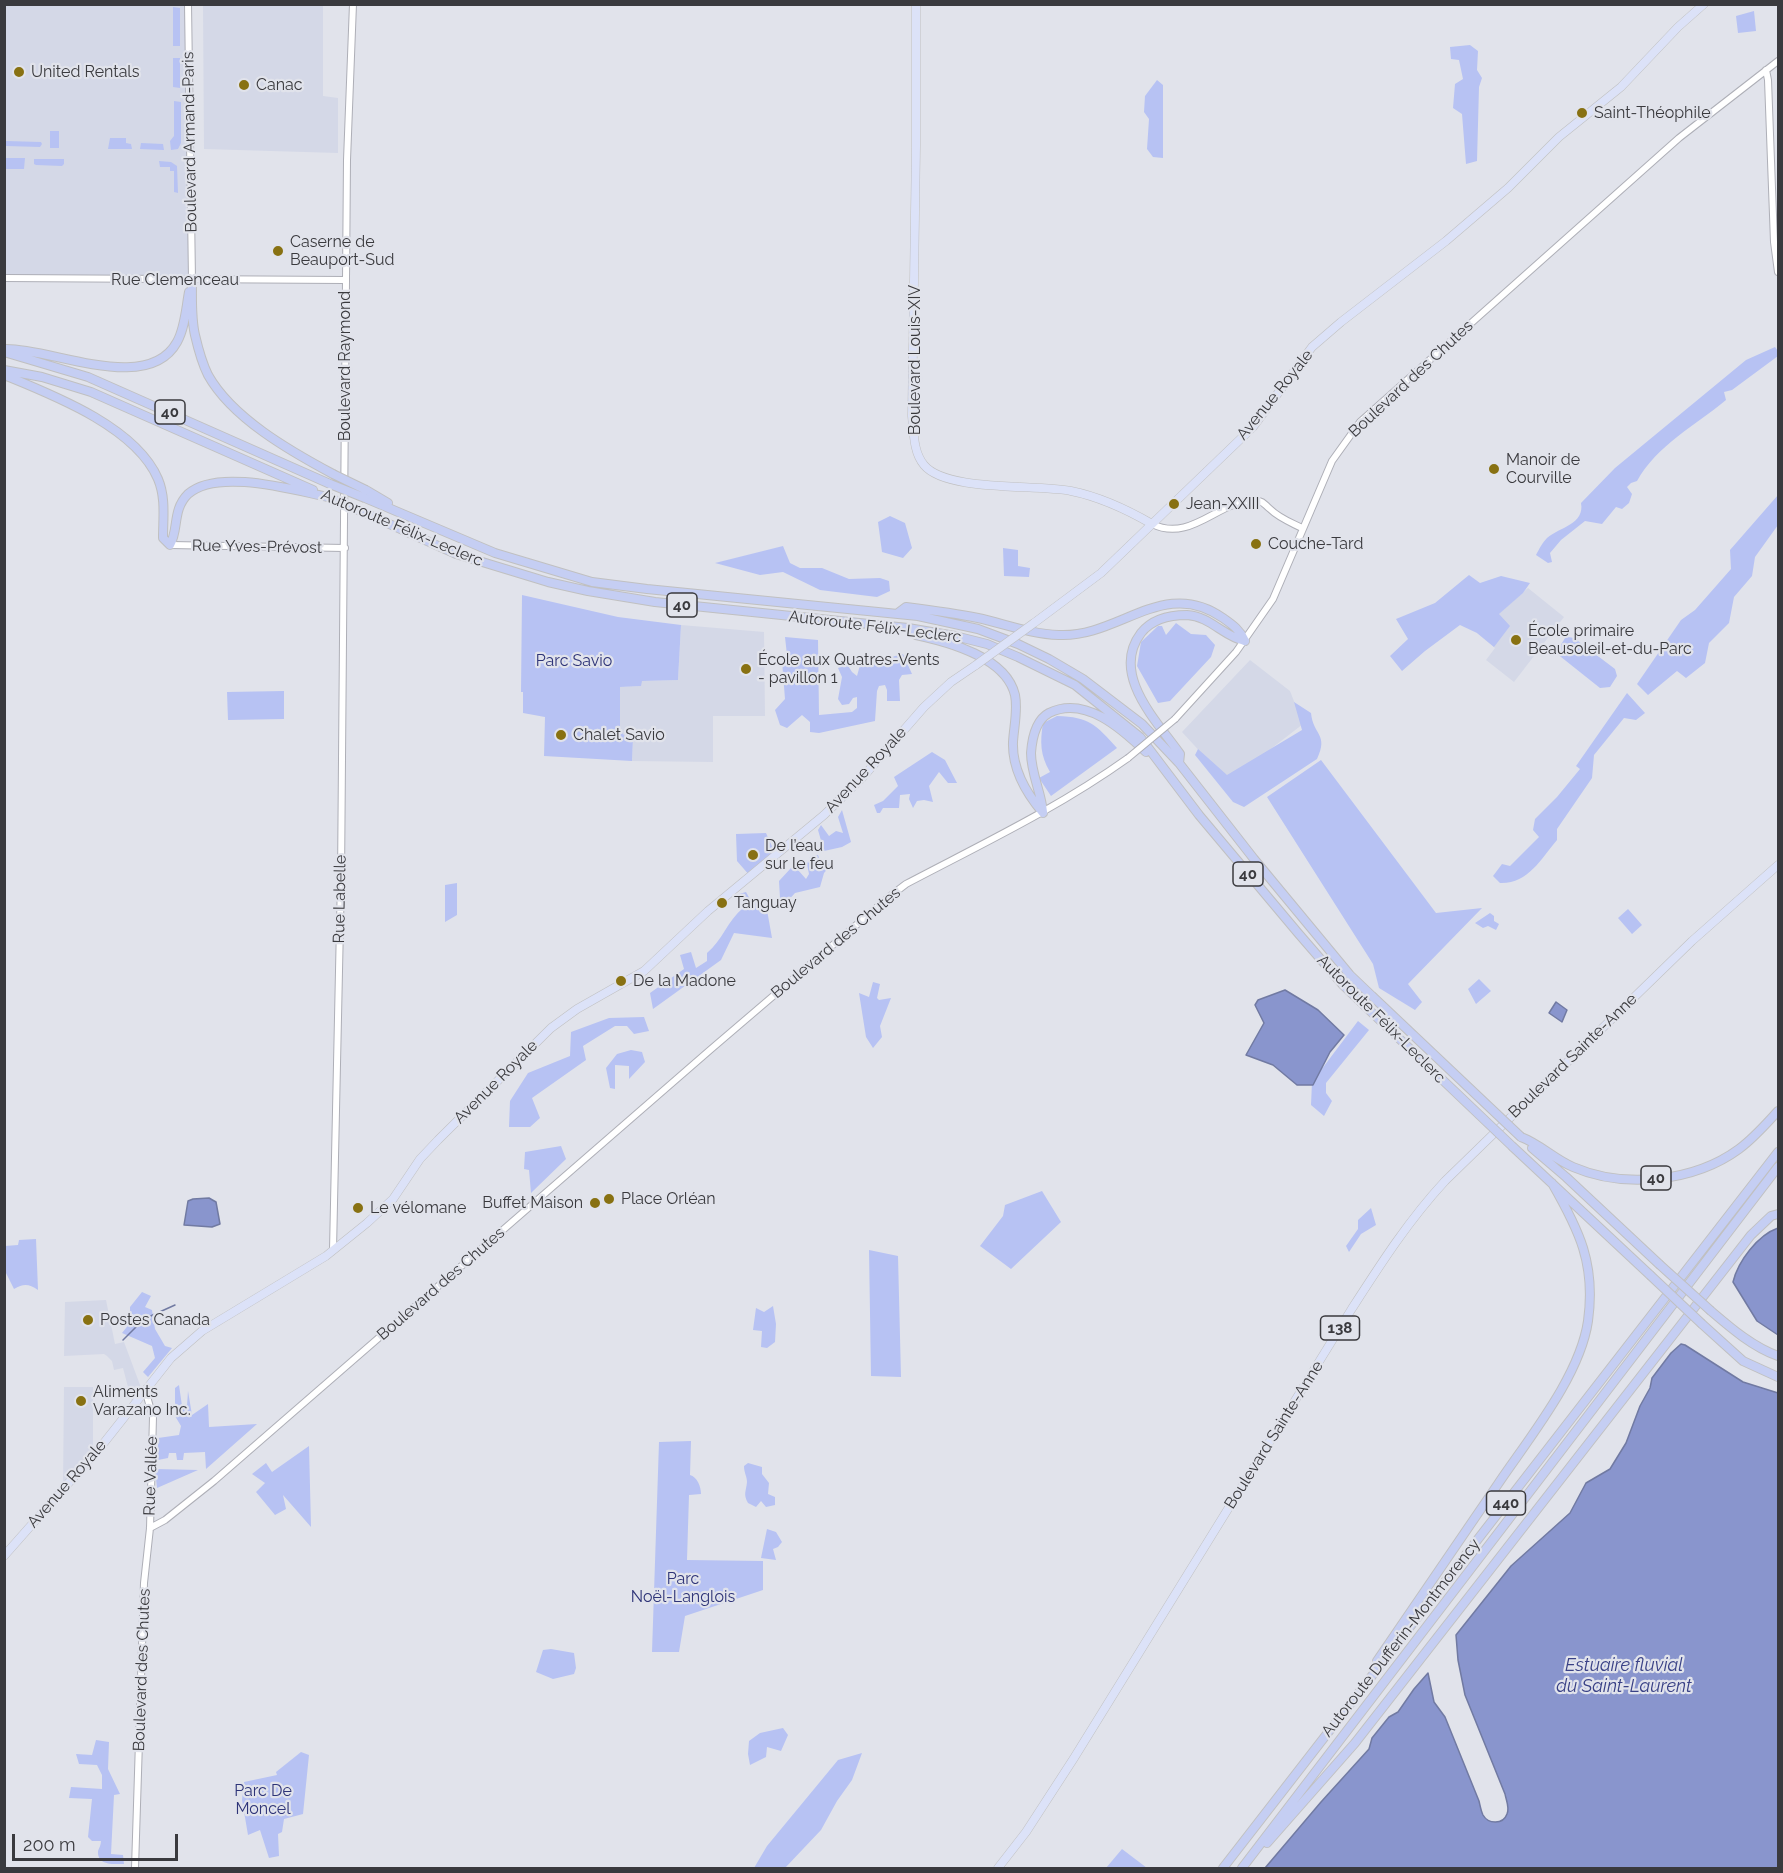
<!DOCTYPE html>
<html>
<head>
<meta charset="utf-8">
<style>
  body { margin:0 }
  #map { position:relative; width:1783px; height:1873px; overflow:hidden; background:#e1e3eb; font-family:Raleway,sans-serif }
  canvas { display:block }
  .frame { position:absolute; inset:0; border:6px solid #3a3a3e; pointer-events:none }
  .scale { position:absolute; left:12px; top:1834px; width:166px; height:27px; box-sizing:border-box; border:3px solid #3a3a3e; border-top:0; padding-left:8px; font-size:18px; line-height:21px; white-space:nowrap; color:#3a3a3e; -webkit-text-stroke:4px #e1e3eb; paint-order:stroke }
</style>
</head>
<body>
<div id="map">
<canvas width="1783" height="1873"></canvas>
<div class="frame"></div>
<div class="scale">200 m</div>
</div>
<script>
const ctx = document.querySelector('canvas').getContext('2d');
ctx.lineJoin = 'round';
function fillPath(path, color) {
  ctx.fillStyle = color;
  ctx.fill(path, 'evenodd');
}
function trace(path, color, width, dash) {
  ctx.strokeStyle = color;
  ctx.lineWidth = width;
  ctx.lineCap = dash ? 'butt' : 'round';
  ctx.setLineDash(dash || []);
  ctx.stroke(path);
}
function drawText(font, color, halo, rows, align = 'center') {
  ctx.font = font + ' Raleway,sans-serif';
  ctx.lineWidth = 4.5;
  ctx.setLineDash([]);
  ctx.textBaseline = 'middle';
  ctx.strokeStyle = halo;
  ctx.fillStyle = color;
  for (const [text, x, y, turn = 0] of rows) {
    ctx.save();
    ctx.translate(x, y);
    ctx.rotate((+turn || 0) * Math.PI / 180);
    ctx.textAlign = isNaN(turn) ? turn : align;
    if (halo) ctx.strokeText(text, 0, 0);
    ctx.fillText(text, 0, 0);
    ctx.restore();
  }
}
const built = new Path2D(`
  M 5,5 L 188,5 L 192,280 L 5,278 Z
  M 203,5 L 323,5 L 323,96 L 338,98 L 338,153 L 204,149 Z
  M 1528,588 L 1564,617 L 1514,682 L 1486,660 L 1495,648 L 1477,633 Z
  M 681,625 L 764,632 L 765,716 L 713,716 L 713,762 L 632,761 L 633,738 L 627,738 L 620,732 L 620,687 L 641,686 L 641,681 L 678,680 Z
  M 1250,660 L 1290,691 L 1303,724 L 1228,782 L 1182,732 Z
  M 106,1300 L 115,1344 L 124,1342 L 143,1393 L 133,1406 L 123,1368 L 114,1370 L 112,1361 L 107,1356 L 104,1354 L 64,1356 L 65,1302 Z
  M 64,1387 L 93,1387 L 93,1455 L 63,1488 Z`);
const green = new Path2D(`
  M 173,7 L 180,8 L 180,46 L 173,46 Z
  M 1754,11 L 1756,31 L 1738,33 L 1736,16 Z
  M 1470,45 L 1478,51 L 1477,70 L 1482,78 L 1479,87 L 1477,161 L 1466,164 L 1462,114 L 1453,108 L 1455,84 L 1463,79 L 1459,60 L 1451,59 L 1450,47 Z
  M 173,58 L 180,58 L 180,88 L 173,87 Z
  M 1157,80 L 1163,85 L 1163,158 L 1153,157 L 1147,149 L 1149,119 L 1144,112 L 1145,96 Z
  M 174,101 L 181,102 L 181,143 L 178,149 L 171,150 L 170,141 L 174,136 Z
  M 50,131 L 59,131 L 59,148 L 50,148 Z
  M 110,138 L 126,138 L 126,143 L 131,144 L 132,149 L 108,149 Z
  M 6,141 L 41,142 L 42,144 L 40,147 L 6,146 Z
  M 141,143 L 163,144 L 164,150 L 140,149 Z
  M 5,158 L 25,158 L 24,169 L 5,169 Z
  M 34,159 L 64,159 L 64,164 L 62,166 L 36,165 L 34,164 Z
  M 159,161 L 171,162 L 177,166 L 178,193 L 174,192 L 174,171 L 170,171 L 170,167 L 160,167 Z
  M 1775,347 L 1778,351 L 1778,356 L 1732,390 L 1724,392 L 1726,400 C 1695,426 1657,445 1637,481 L 1631,483 L 1627,487 L 1632,494 L 1629,503 L 1622,509 L 1616,507 L 1602,524 L 1585,521 L 1561,540 L 1550,553 L 1552,562 L 1548,563 L 1536,555 C 1539,549 1543,542 1547,538 C 1560,527 1585,524 1581,503 L 1615,468 L 1746,360 Z
  M 1778,495 L 1778,525 L 1755,557 L 1752,576 L 1734,597 L 1729,623 L 1709,643 L 1705,663 L 1686,678 L 1677,671 L 1648,695 L 1637,684 L 1681,620 L 1695,610 L 1731,569 L 1730,550 Z
  M 890,516 L 905,523 L 912,548 L 903,558 L 882,552 L 878,522 Z
  M 783,546 L 790,563 L 800,568 L 822,568 L 849,579 L 880,578 L 889,581 L 890,591 L 877,597 L 820,590 L 783,572 L 760,575 L 715,563 Z
  M 1003,548 L 1018,550 L 1018,566 L 1030,568 L 1029,577 L 1004,576 Z
  M 1469,575 L 1480,583 L 1501,576 L 1530,583 L 1523,593 L 1499,614 L 1510,626 L 1494,647 L 1477,633 L 1460,625 L 1425,651 L 1402,671 L 1390,656 L 1408,639 L 1396,619 L 1435,603 Z
  M 522,595 L 618,617 L 681,625 L 678,680 L 642,681 L 641,686 L 620,687 L 620,731 L 627,738 L 633,738 L 632,761 L 544,756 L 545,717 L 523,713 L 523,692 L 521,692 Z
  M 1176,623 L 1191,634 L 1206,635 L 1215,645 L 1211,657 L 1170,701 L 1158,703 L 1137,666 L 1141,642 L 1158,626 L 1162,626 L 1166,635 Z
  M 785,637 L 818,640 L 819,715 L 852,712 L 857,708 L 857,697 L 853,698 L 849,704 L 842,705 L 838,699 L 842,677 L 838,668 L 847,664 L 852,672 L 857,676 L 860,665 L 903,654 L 912,674 L 902,675 L 899,680 L 900,701 L 887,701 L 887,690 L 885,685 L 879,686 L 877,691 L 875,721 L 819,733 L 810,732 L 810,722 L 802,715 L 787,728 L 780,725 L 775,710 L 785,699 L 782,661 L 787,655 Z
  M 1568,637 L 1574,638 L 1615,669 L 1617,676 L 1610,687 L 1600,688 L 1556,653 L 1565,638 Z
  M 284,691 L 284,719 L 228,720 L 227,692 Z
  M 1627,693 L 1645,713 L 1636,720 L 1624,718 L 1594,755 L 1592,778 L 1557,829 L 1557,840 C 1540,860 1528,884 1500,883 L 1493,876 L 1502,864 L 1510,866 L 1539,837 L 1533,830 L 1535,819 L 1557,797 L 1580,769 L 1576,766 Z
  M 1294,702 L 1311,713 C 1313,735 1329,734 1317,759 L 1244,807 L 1233,802 L 1195,755 L 1198,749 L 1227,775 L 1302,730 Z
  M 1057,716 C 1090,717 1096,725 1117,748 L 1051,796 L 1039,778 L 1050,772 C 1040,755 1040,742 1043,723 Z
  M 932,752 L 945,760 L 957,783 L 948,783 L 939,772 L 929,786 L 933,802 L 924,800 L 917,801 L 913,808 L 909,799 L 910,794 L 900,795 L 899,808 L 883,808 L 880,813 L 877,813 L 874,805 L 883,801 L 898,786 L 894,777 Z
  M 1321,760 L 1436,913 L 1482,908 L 1408,984 L 1422,1002 L 1415,1010 L 1379,988 L 1373,964 L 1267,797 Z
  M 842,810 L 851,842 L 842,847 L 824,851 L 818,830 L 821,825 L 829,836 L 836,831 L 843,833 L 838,817 Z
  M 766,833 L 776,855 L 750,876 L 737,861 L 736,834 Z
  M 818,855 L 821,863 L 832,864 L 824,873 L 820,887 L 795,893 L 784,905 L 780,898 L 779,881 L 791,868 L 798,870 L 806,879 L 809,874 L 807,864 L 810,857 Z
  M 457,883 L 457,915 L 445,922 L 445,885 Z
  M 746,892 L 751,901 L 759,900 L 767,910 L 772,938 L 734,933 L 721,960 L 653,1009 L 650,993 L 684,969 L 680,955 L 691,952 L 696,968 L 707,961 L 707,953 C 722,941 728,920 743,908 L 739,894 Z
  M 1628,909 L 1642,925 L 1632,934 L 1618,918 Z
  M 1490,913 L 1494,916 L 1494,921 L 1499,924 L 1496,930 L 1488,926 L 1483,928 L 1475,923 Z
  M 1479,979 L 1491,991 L 1476,1004 L 1468,989 Z
  M 873,982 L 880,984 L 877,998 L 879,1000 L 891,998 L 880,1026 L 882,1037 L 873,1048 L 866,1037 L 859,993 L 869,997 Z
  M 644,1017 L 649,1031 L 634,1034 L 627,1026 L 615,1026 L 583,1046 L 586,1060 L 532,1098 L 540,1118 L 530,1127 L 509,1127 L 510,1101 L 528,1073 L 570,1056 L 571,1032 L 609,1018 Z
  M 1358,1021 L 1369,1030 L 1326,1083 L 1326,1093 L 1332,1101 L 1324,1116 L 1311,1105 L 1312,1082 Z
  M 631,1050 L 642,1052 L 645,1062 L 629,1079 L 629,1066 L 615,1065 L 615,1089 L 610,1088 L 606,1068 L 617,1054 Z
  M 561,1146 L 566,1159 L 531,1193 L 529,1170 L 524,1169 L 525,1152 Z
  M 1042,1191 L 1061,1222 L 1011,1269 L 980,1246 L 1003,1216 L 1005,1205 Z
  M 1371,1208 L 1376,1225 L 1361,1234 L 1349,1252 L 1346,1246 L 1358,1229 L 1358,1220 Z
  M 36,1239 L 38,1290 C 29,1284 24,1283 14,1289 L 5,1271 L 5,1246 L 18,1245 L 19,1240 Z
  M 869,1250 L 898,1256 L 901,1377 L 871,1376 Z
  M 142,1292 L 151,1296 L 145,1307 L 152,1310 L 155,1329 L 165,1346 L 172,1348 L 148,1377 L 143,1372 L 155,1358 L 152,1346 L 122,1333 L 130,1323 L 130,1307 Z
  M 773,1306 L 776,1324 L 775,1342 L 767,1348 L 761,1347 L 762,1331 L 753,1330 L 756,1308 L 764,1312 Z
  M 179,1385 L 182,1406 L 187,1406 L 188,1391 L 192,1415 L 208,1404 L 209,1427 L 257,1424 L 206,1469 L 205,1452 L 184,1453 L 183,1460 L 177,1460 L 176,1453 L 169,1453 L 168,1458 L 158,1460 L 158,1438 L 179,1435 L 181,1426 L 175,1416 L 175,1388 Z
  M 691,1441 L 690,1475 C 697,1477 701,1486 701,1494 L 689,1495 L 687,1560 L 763,1561 L 763,1590 L 685,1616 L 679,1652 L 652,1652 L 659,1442 Z
  M 309,1446 L 311,1527 L 283,1495 L 286,1509 L 275,1515 L 256,1492 L 265,1483 L 252,1474 L 266,1463 L 272,1472 Z
  M 748,1463 L 762,1467 L 762,1474 L 769,1483 L 768,1494 L 775,1497 L 775,1505 L 766,1507 L 761,1501 L 756,1507 L 748,1503 C 743,1494 746,1492 747,1482 C 747,1476 744,1473 744,1466 Z
  M 155,1469 L 198,1470 L 157,1488 Z
  M 767,1529 L 776,1532 L 782,1542 L 778,1547 L 773,1549 L 776,1560 L 761,1558 Z
  M 551,1649 L 574,1653 L 576,1668 L 574,1674 L 553,1679 L 536,1672 L 543,1650 Z
  M 783,1728 L 788,1735 L 781,1751 L 767,1747 L 766,1757 L 750,1765 L 748,1754 L 749,1741 L 760,1733 Z
  M 96,1740 L 109,1742 L 108,1769 L 120,1794 L 114,1795 L 111,1854 L 123,1855 L 124,1864 C 114,1864 97,1866 98,1851 C 99,1848 101,1845 101,1841 L 92,1841 L 88,1837 L 92,1799 L 69,1798 L 71,1787 L 102,1789 L 102,1775 L 97,1765 L 79,1764 L 76,1754 L 92,1755 Z
  M 301,1752 L 309,1755 L 303,1814 L 284,1819 L 282,1832 L 278,1834 L 279,1856 L 269,1858 L 260,1830 L 248,1835 L 242,1800 L 244,1782 L 277,1775 L 276,1772 Z
  M 862,1753 L 852,1780 L 837,1801 L 821,1830 L 785,1868 L 754,1868 L 767,1846 L 838,1760 Z
  M 1122,1849 L 1147,1868 L 1106,1868 Z`);
const water = new Path2D(`
  M 1285,990 L 1318,1010 L 1344,1035 L 1330,1052 L 1313,1085 L 1297,1085 L 1273,1065 L 1246,1055 L 1264,1023 L 1255,1005 L 1258,1000 Z
  M 1556,1002 L 1567,1010 L 1562,1022 L 1549,1013 Z
  M 209,1198 L 216,1202 L 220,1224 L 212,1227 L 184,1225 L 188,1201 L 193,1199 Z
  M 1778,1228 L 1778,1335 L 1757,1321 L 1733,1282 C 1738,1261 1758,1235 1778,1228 Z
  M 1681,1344 L 1685,1345 L 1743,1382 L 1778,1393 L 1778,1868 L 1265,1868 L 1321,1802 L 1369,1749 L 1372,1738 L 1389,1717 L 1398,1712 L 1414,1689 L 1428,1673 L 1434,1702 L 1445,1717 L 1479,1801 C 1480,1805 1481,1811 1483,1815 C 1488,1824 1503,1825 1507,1814 C 1510,1808 1506,1800 1505,1794 L 1465,1695 L 1458,1660 L 1456,1635 L 1511,1566 L 1570,1513 L 1586,1483 L 1610,1469 L 1626,1443 L 1640,1406 L 1650,1388 L 1652,1378 L 1671,1353 Z`);
const stream = new Path2D(`
  M 123,1340 L 144,1319 L 175,1305`);
const minor = new Path2D(`
  M 188,4 L 192,280
  M 1766,70 L 1768,80 L 1774,242 L 1778,272
  M 4,278 L 345,280
  M 1152,524 C 1193,544 1221,496 1259,501 C 1264,502 1265,505 1270,509 C 1279,518 1290,522 1302,528
  M 170,545 L 345,548
  M 1175,719 L 1236,652 L 1273,599 L 1332,461 L 1360,422 L 1679,138 L 1778,61
  M 333,1250 L 341,878 L 347,160 L 353,4
  M 150,1528 L 165,1520 L 214,1481 L 710,1050 L 889,897 L 906,884 C 982,844 1058,808 1128,758
  M 135,1868 L 144,1583 L 150,1528 L 153,1417 L 145,1390`);
const major = new Path2D(`
  M 916,4 L 916,146 L 912,416 C 914,432 913,452 924,465 C 946,492 1036,484 1071,491 C 1101,497 1126,509 1152,524
  M 1034,623 L 1101,573 L 1253,427 L 1312,347 L 1341,322 L 1446,241 L 1508,188 L 1559,137 L 1621,87 L 1678,27 L 1704,4
  M 4,1556 L 103,1444 L 171,1358 L 202,1331 L 326,1256 L 367,1223 L 393,1199 L 420,1159 L 438,1140 L 551,1028 L 577,1009 L 644,971 L 708,911 L 824,815 L 862,778 L 924,707 L 951,682 L 976,665
  M 998,1868 L 1026,1832 L 1074,1758 L 1351,1310 C 1380,1265 1408,1221 1445,1181 L 1692,941 L 1778,865`);
const highway = new Path2D(`
  M 192,280 C 192,298 191,318 195,335 C 198,348 202,363 208,375 C 232,418 290,451 333,474
  M 6,349 C 51,348 148,395 177,342 C 185,328 186,308 189,292
  M 4,352 L 88,377 L 330,484
  M 4,370 L 42,377 L 91,392 L 313,490
  M 4,375 C 53,395 136,427 158,479 C 166,498 163,518 163,538 L 170,545 C 179,529 172,510 188,494 C 217,468 293,490 328,497
  M 366,490 L 388,503
  M 365,498 L 495,553 L 592,582 L 647,589 L 918,616 L 978,629 L 1018,644 L 1049,659 L 1083,679 L 1142,724 L 1179,763 L 1254,859 L 1350,975 L 1372,996
  M 365,513 L 456,554 L 548,582 L 588,591 L 655,602 L 908,628 L 955,636 L 987,644 L 1018,657 L 1075,685 L 1140,737 L 1199,815 L 1298,933 L 1343,985 L 1365,1006
  M 898,613 L 906,607 C 930,610 954,613 978,618 C 1005,624 1031,634 1059,635 C 1119,638 1164,576 1223,618 C 1233,625 1240,630 1245,641
  M 912,632 L 916,635 C 949,642 1006,657 1015,695 C 1018,710 1014,726 1013,742 C 1012,768 1026,793 1043,813
  M 1179,763 L 1180,754 C 1156,720 1110,674 1141,633 C 1152,619 1170,615 1187,615 C 1210,616 1224,637 1245,641
  M 1043,812 C 1041,792 1031,773 1031,753 C 1032,739 1036,720 1049,713 C 1085,695 1122,729 1146,752
  M 1521,1137 C 1540,1144 1554,1159 1573,1167 C 1624,1189 1694,1182 1739,1149 C 1754,1138 1766,1124 1778,1111
  M 1513,1147 L 1650,1275
  M 1532,1148 L 1566,1177 L 1659,1264
  M 1711,1311 C 1732,1329 1753,1347 1778,1356
  M 1702,1324 L 1743,1361 L 1778,1377
  M 1377,1661 C 1417,1602 1458,1543 1498,1484 C 1529,1438 1580,1376 1588,1321 C 1596,1264 1579,1230 1552,1183
  M 1267,1843 L 1355,1743 L 1751,1235 L 1771,1216 L 1778,1214
  M 1223,1868 L 1778,1152
  M 1242,1868 L 1778,1167`);
const minorBridge = new Path2D(`
  M 1128,758 L 1175,719`);
const majorBridge = new Path2D(`
  M 976,665 L 1034,623`);
const highwayBridge = new Path2D(`
  M 333,474 L 366,490
  M 330,484 L 365,498
  M 328,497 L 365,513
  M 1372,996 L 1521,1137
  M 1365,1006 L 1513,1147
  M 1659,1264 L 1711,1311
  M 1650,1275 L 1702,1324`);
const markers = [
  [19,72,6,"#887112"],
  [244,85,6,"#887112"],
  [1582,113,6,"#887112"],
  [278,251,6,"#887112"],
  [1494,469,6,"#887112"],
  [1174,504,6,"#887112"],
  [1256,544,6,"#887112"],
  [1516,640,6,"#887112"],
  [746,669,6,"#887112"],
  [561,735,6,"#887112"],
  [753,855,6,"#887112"],
  [722,903,6,"#887112"],
  [621,981,6,"#887112"],
  [609,1199,6,"#887112"],
  [595,1203,6,"#887112"],
  [358,1208,6,"#887112"],
  [88,1320,6,"#887112"],
  [81,1401,6,"#887112"]
];
const shields = [
  [170,412,30],
  [682,605,30],
  [1248,874,30],
  [1656,1178,30],
  [1340,1328,39],
  [1506,1503,39]
];
const shieldNames = [
  ["40",170,412],
  ["40",682,605],
  ["40",1248,874],
  ["40",1656,1178],
  ["138",1340,1328],
  ["440",1506,1503]
];
const poiNames = [
  ["United Rentals",31,72],
  ["Canac",256,85],
  ["Saint-Théophile",1594,113],
  ["Caserne de",290,242],
  ["Beauport-Sud",290,260],
  ["Manoir de",1506,460],
  ["Courville",1506,478],
  ["Jean-XXIII",1186,504],
  ["Couche-Tard",1268,544],
  ["École primaire",1528,631],
  ["Beausoleil-et-du-Parc",1528,649],
  ["École aux Quatres-Vents",758,660],
  ["- pavillon 1",758,678],
  ["Chalet Savio",573,735],
  ["De l’eau",765,846],
  ["sur le feu",765,864],
  ["Tanguay",734,903],
  ["De la Madone",633,981],
  ["Place Orléan",621,1199],
  ["Buffet Maison",583,1203,"right"],
  ["Le vélomane",370,1208],
  ["Postes Canada",100,1320],
  ["Aliments",93,1392],
  ["Varazano Inc.",93,1410]
];
const streetNames = [
  ["Boulevard Armand-Paris",190,142,-91],
  ["Rue Clemenceau",175,280],
  ["Boulevard Louis-XIV",915,360,-90],
  ["Boulevard Raymond",345,366,-90],
  ["Boulevard des Chutes",1411,379,-43],
  ["Avenue Royale",1275,395,-51],
  ["Autoroute Félix-Leclerc",402,528,23],
  ["Rue Yves-Prévost",257,547,1],
  ["Autoroute Félix-Leclerc",875,627,7],
  ["Avenue Royale",866,770,-47],
  ["Rue Labelle",340,899,-89],
  ["Boulevard des Chutes",836,943,-40],
  ["Autoroute Félix-Leclerc",1381,1019,45],
  ["Boulevard Sainte-Anne",1573,1056,-44],
  ["Avenue Royale",496,1082,-45],
  ["Boulevard des Chutes",441,1284,-41],
  ["Boulevard Sainte-Anne",1274,1435,-58],
  ["Rue Vallée",151,1476,-88],
  ["Avenue Royale",67,1484,-49],
  ["Autoroute Dufferin-Montmorency",1401,1638,-52],
  ["Boulevard des Chutes",142,1670,-88]
];
const parkNames = [
  ["Parc Savio",574,661],
  ["Parc",683,1579],
  ["Noël-Langlois",683,1597],
  ["Parc De",263,1791],
  ["Moncel",263,1809]
];
const waterNames = [
  ["Estuaire fluvial",1624,1666],
  ["du Saint-Laurent",1624,1687]
];
fillPath(built, '#d4d8e7');
fillPath(green, '#b7c2f3');
fillPath(water, '#8995cd');
trace(water, '#717aa2', 1.5);
trace(stream, '#717aa2', 1.5);
trace(minor, '#aeafb7', 8);
trace(major, '#c0c0c1', 9);
trace(highway, '#c0c0c1', 10);
trace(minor, '#fff', 6);
trace(major, '#dce2f8', 8);
trace(highway, '#c5cef3', 8);
trace(minorBridge, '#aeafb7', 8, []);
trace(majorBridge, '#c0c0c1', 9, []);
trace(highwayBridge, '#c0c0c1', 10, []);
trace(minorBridge, '#fff', 6);
trace(majorBridge, '#dce2f8', 8);
trace(highwayBridge, '#c5cef3', 8);
for (const [x, y, r, color] of markers) {
  const dot = new Path2D();
  dot.arc(x, y, r, 0, 2 * Math.PI);
  ctx.fillStyle = color;
  ctx.fill(dot);
  trace(dot, '#e1e3eb', 2);
}
for (const [x, y, w] of shields) {
  const box = new Path2D();
  box.roundRect(x - w / 2, y - 12, w, 24, 4.5);
  ctx.fillStyle = '#e1e3eb';
  ctx.fill(box);
  trace(box, '#3a3a3e', 1.5);
}
drawText('bold 15px', '#3a3a3e', null, shieldNames);
drawText('16px', '#3a3a3e', '#e1e3eb', poiNames, 'left');
drawText('16px', '#3a3a3e', '#e1e3eb', streetNames);
drawText('16px', '#2e3478', '#e1e3eb', parkNames);
drawText('italic 18px', '#394186', '#e1e3eb', waterNames);
</script>
</body>
</html>
